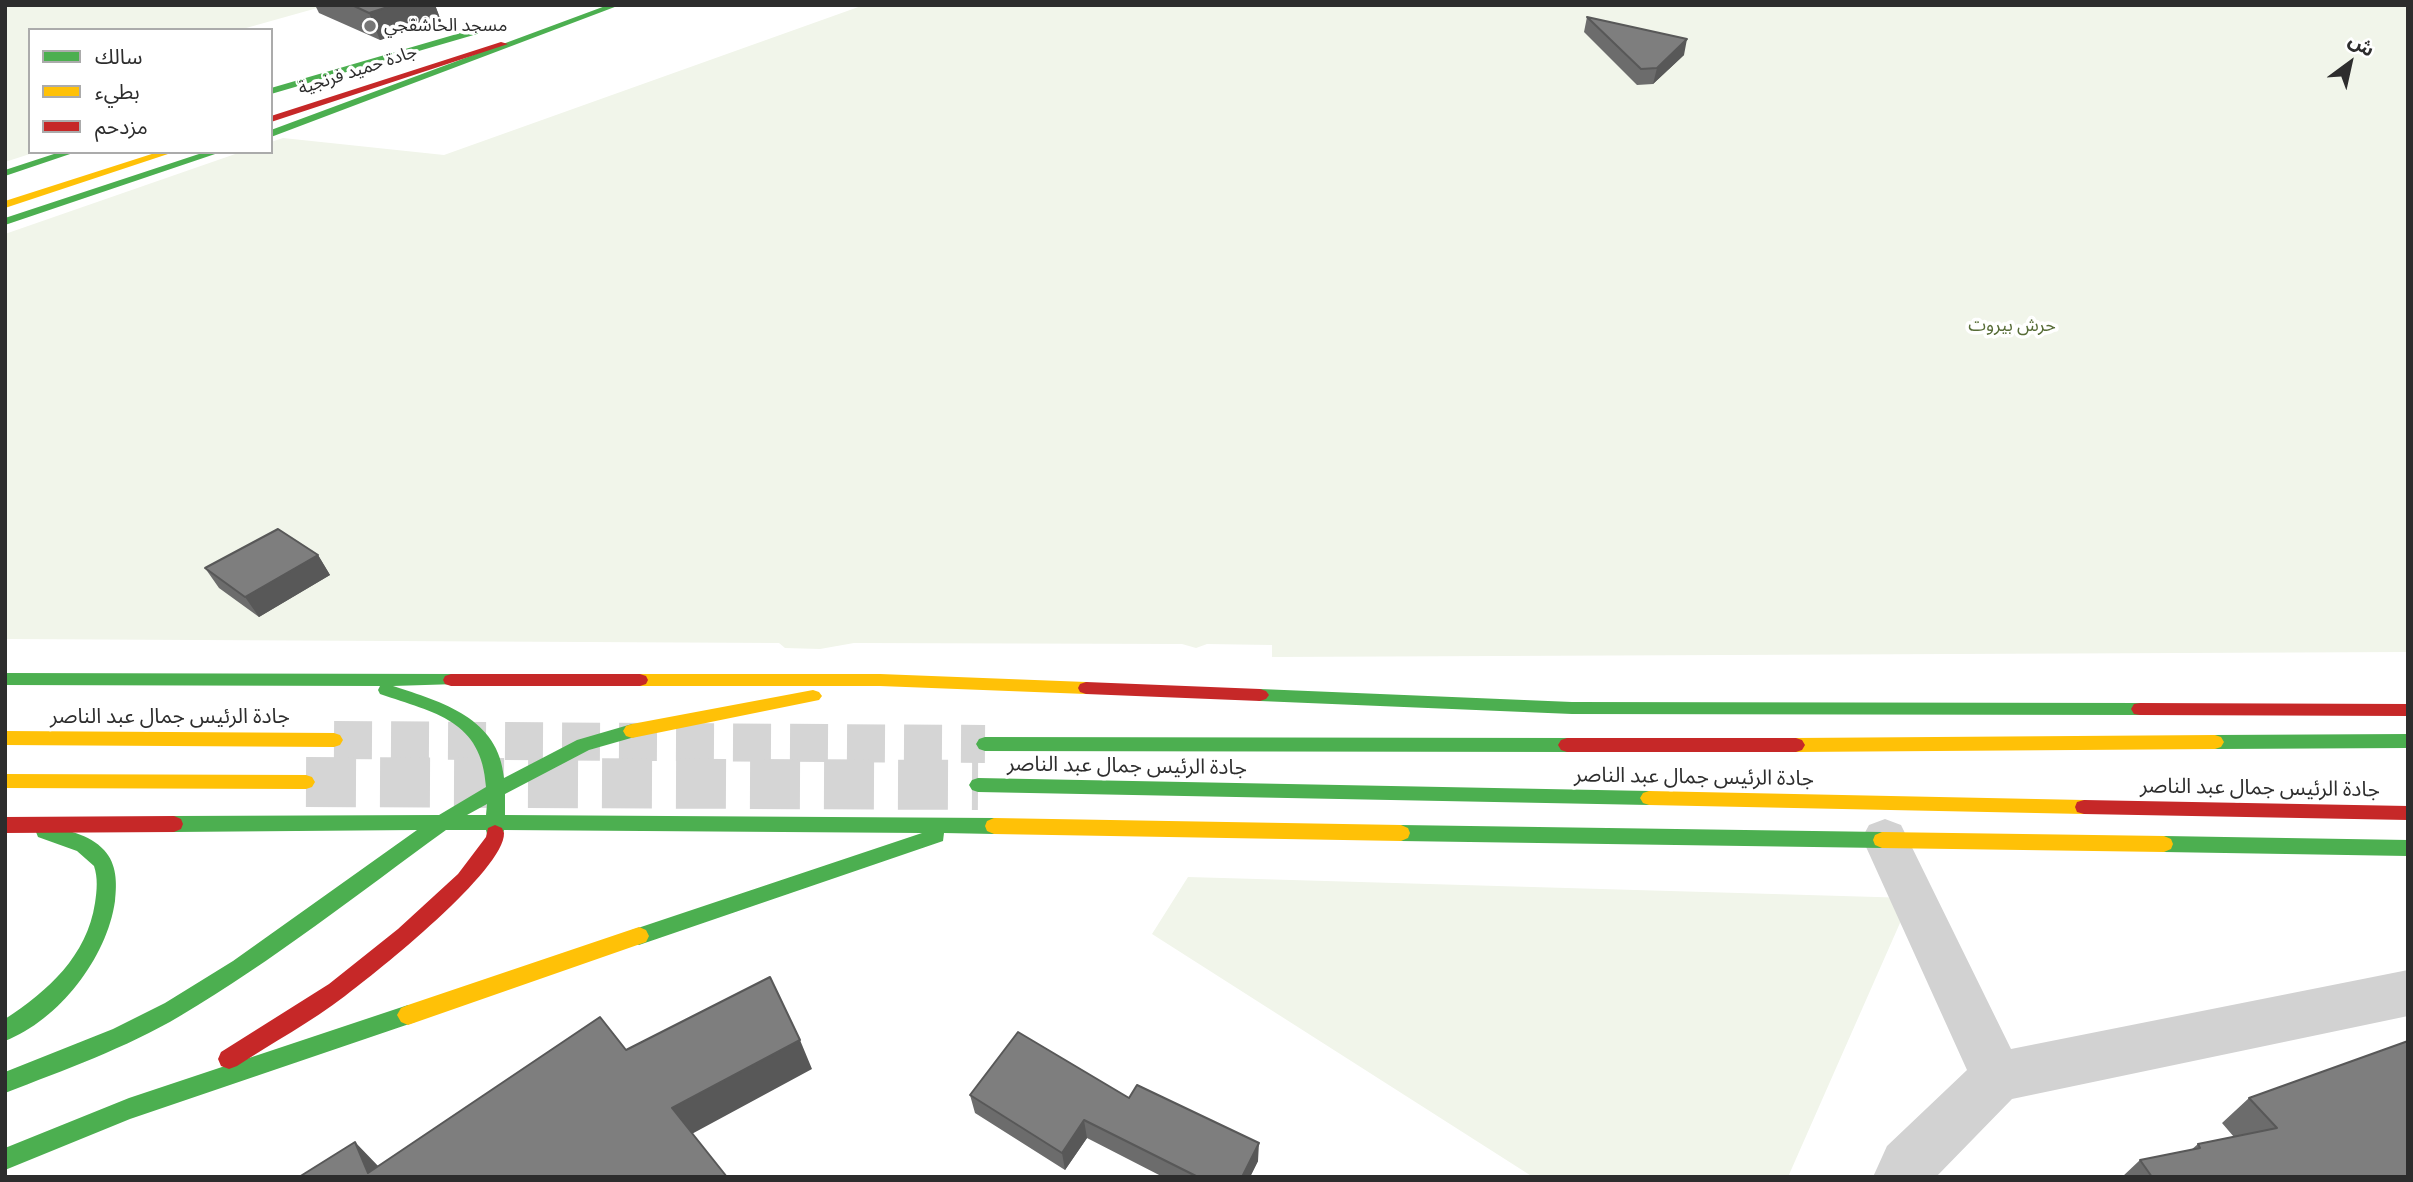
<!DOCTYPE html>
<html>
<head>
<meta charset="utf-8">
<style>
  body { margin:0 }
  #map { position:relative; width:2413px; height:1182px; overflow:hidden; background:#fff; font-family:"Roboto Condensed","Noto Sans Arabic",sans-serif }
  canvas { display:block }
  .frame { position:absolute; inset:0; border:7px solid #2d2d2d; pointer-events:none }
  .legend { position:absolute; left:28px; top:28px; width:245px; height:126px; box-sizing:border-box; background:#fff; border:2px solid #ababab; margin:0; padding:9px 12px; list-style:none; font-size:21px; color:#2d2d2d }
  .legend li { display:flex; align-items:center; gap:14px; height:35px }
  .legend b { width:35px; border:2px solid #ababab }
  .north { position:absolute; left:2315px; top:28px; width:70px; height:70px; -webkit-text-stroke:5px #fff; paint-order:stroke; rotate:33deg; font-size:19px; font-weight:700; line-height:28px; text-align:center; color:#2d2d2d }
  .north::after { content:''; display:block; margin:auto; width:24px; height:32px; background:#2d2d2d; clip-path:polygon(50% 0,100% 100%,50% 72%,0 100%) }
</style>
</head>
<body>
<div id="map">
<canvas width="2413" height="1182"></canvas>
<div class="frame"></div>
<ul class="legend">
<li><b style="height:9px;background:#4caf50"></b>سالك</li>
<li><b style="height:9px;background:#ffc107"></b>بطيء</li>
<li><b style="height:9px;background:#c62828"></b>مزدحم</li>
</ul>
<div class="north">ش</div>
</div>
<script>
const ctx = document.querySelector('canvas').getContext('2d');
ctx.lineJoin = 'round';
function fillPath(path, color) {
  ctx.fillStyle = color;
  ctx.fill(path, 'evenodd');
}
function trace(path, color, width, dash) {
  ctx.strokeStyle = color;
  ctx.lineWidth = width;
  ctx.lineCap = dash ? 'butt' : 'round';
  ctx.setLineDash(dash || []);
  ctx.stroke(path);
}
function drawText(font, color, halo, rows, align = 'center') {
  ctx.font = font + ' "Roboto Condensed","Noto Sans Arabic",sans-serif';
  ctx.lineWidth = 7;
  ctx.setLineDash([]);
  ctx.textBaseline = 'middle';
  ctx.strokeStyle = halo;
  ctx.fillStyle = color;
  for (const [text, x, y, turn = 0] of rows) {
    ctx.save();
    ctx.translate(x, y);
    ctx.rotate((+turn || 0) * Math.PI / 180);
    ctx.textAlign = isNaN(turn) ? turn : align;
    if (halo) ctx.strokeText(text, 0, 0);
    ctx.fillText(text, 0, 0);
    ctx.restore();
  }
}
const green = new Path2D(`
  M 5,5 L 328,5 L 239,30 L 30,30 L 30,152 L 36,152 L 5,162 Z
  M 864,5 L 2408,5 L 2408,652 L 1272,657 L 1272,645 L 1207,644 L 1196,648 L 1182,644 L 854,643 L 820,649 L 785,648 L 779,643 L 5,639 L 5,234 L 241,152 L 271,152 L 271,142 L 283,138 L 444,155 Z
  M 1188,877 L 1911,898 L 1788,1177 L 1533,1177 L 1152,934 Z`);
const highwayTunnelFar1 = new Path2D(`
  M 334,740 L 985,744`);
const highwayTunnel = new Path2D(`
  M 306,782 L 978,785`);
const street = new Path2D(`
  M 1885,819 L 1901,825 L 2011,1049 L 2408,970 L 2408,1016 L 2012,1099 L 1936,1177 L 1873,1177 L 1887,1146 L 1967,1070 L 1862,838 L 1869,825 Z`);
const fast = new Path2D(`
  M 608,5 L 620,5 L 271,137 L 271,130 Z
  M 481,27 L 485,30 L 484,32 L 271,94 L 271,88 Z
  M 60,152 L 76,152 L 5,176 L 5,170 Z
  M 205,152 L 221,152 L 5,225 L 5,218 Z
  M 5,673 L 451,674 L 457,676 L 459,680 L 457,684 L 393,686 C 442,702 499,718 504,778 L 577,740 L 632,724 L 638,726 L 641,731 L 638,736 L 589,750 L 505,794 L 505,815 L 994,818 L 1001,821 L 1003,826 L 1001,831 L 994,834 L 944,833 L 943,841 L 639,945 L 632,942 L 629,936 L 632,930 L 922,833 L 504,830 L 502,838 L 495,841 L 488,838 L 486,830 L 446,830 C 359,893 273,961 180,1016 C 126,1048 64,1070 5,1093 L 5,1072 L 113,1029 L 165,1003 L 233,961 L 417,830 L 174,832 L 167,829 L 165,824 L 167,819 L 174,816 L 439,815 L 486,787 C 482,720 435,713 380,694 L 378,690 L 380,686 L 5,685 ZM 487,804 L 486,815 L 467,815 Z
  M 1260,689 L 1572,702 L 2140,703 L 2146,704 L 2149,709 L 2146,714 L 2140,715 L 1572,714 L 1260,701 L 1254,699 L 1251,695 L 1254,691 Z
  M 2408,734 L 2408,748 L 2215,749 L 2209,747 L 2206,742 L 2209,737 L 2215,735 Z
  M 985,737 L 1567,738 L 1573,740 L 1576,745 L 1573,750 L 1567,752 L 985,751 L 979,749 L 976,744 L 979,739 Z
  M 978,778 L 1649,791 L 1655,793 L 1658,798 L 1655,803 L 1649,805 L 978,792 L 972,790 L 969,785 L 972,780 Z
  M 45,824 C 64,830 90,834 104,850 C 117,864 117,883 115,901 C 107,958 59,1020 5,1041 L 5,1019 C 48,991 87,956 95,903 C 97,890 98,878 94,866 L 77,851 L 38,837 L 36,832 L 38,827 Z
  M 1401,825 L 1882,832 L 1889,835 L 1891,840 L 1889,845 L 1882,848 L 1401,841 L 1394,838 L 1392,833 L 1394,828 Z
  M 2164,836 L 2408,840 L 2408,856 L 2164,852 L 2157,849 L 2155,844 L 2157,839 Z
  M 408,1005 L 415,1008 L 419,1015 L 415,1022 L 130,1119 L 5,1170 L 5,1148 L 129,1098 Z`);
const slow = new Path2D(`
  M 158,152 L 174,152 L 5,208 L 5,201 Z
  M 640,674 L 880,674 L 1086,682 L 1092,684 L 1094,688 L 1092,692 L 1086,694 L 880,686 L 640,686 L 634,684 L 632,680 L 634,676 Z
  M 813,690 L 819,692 L 822,696 L 819,700 L 632,738 L 626,736 L 623,731 L 626,726 L 632,724 Z
  M 5,731 L 334,733 L 340,735 L 343,740 L 340,745 L 334,747 L 5,745 Z
  M 2215,735 L 2221,737 L 2224,742 L 2221,747 L 2215,749 L 1796,752 L 1790,750 L 1787,745 L 1790,740 L 1796,738 Z
  M 5,774 L 306,775 L 312,777 L 315,782 L 312,787 L 306,789 L 5,788 Z
  M 1649,791 L 2084,800 L 2091,802 L 2093,807 L 2091,812 L 2084,814 L 1649,805 L 1643,803 L 1640,798 L 1643,793 Z
  M 994,818 L 1401,825 L 1408,828 L 1410,833 L 1408,838 L 1401,841 L 994,834 L 987,831 L 985,826 L 987,821 Z
  M 1882,832 L 2164,836 L 2171,839 L 2173,844 L 2171,849 L 2164,852 L 1882,848 L 1875,845 L 1873,840 L 1875,835 Z
  M 639,927 L 646,930 L 649,936 L 646,942 L 408,1025 L 401,1022 L 397,1015 L 401,1008 L 408,1005 Z`);
const jam = new Path2D(`
  M 501,42 L 508,44 L 271,122 L 271,116 Z
  M 451,674 L 640,674 L 646,676 L 648,680 L 646,684 L 640,686 L 451,686 L 445,684 L 443,680 L 445,676 Z
  M 1086,682 L 1260,689 L 1266,691 L 1269,695 L 1266,699 L 1260,701 L 1086,694 L 1080,692 L 1078,688 L 1080,684 Z
  M 2140,703 L 2408,704 L 2408,716 L 2140,715 L 2134,714 L 2131,709 L 2134,704 Z
  M 1567,738 L 1796,738 L 1802,740 L 1805,745 L 1802,750 L 1796,752 L 1567,752 L 1561,750 L 1558,745 L 1561,740 Z
  M 2084,800 L 2408,806 L 2408,820 L 2084,814 L 2077,812 L 2075,807 L 2077,802 Z
  M 174,816 L 181,819 L 183,824 L 181,829 L 174,832 L 5,833 L 5,817 Z
  M 495,825 L 502,828 L 504,833 C 505,870 377,972 345,996 C 311,1022 272,1043 237,1066 L 229,1069 L 221,1066 L 218,1059 L 221,1052 L 329,984 L 398,929 L 458,874 L 486,837 L 488,828 Z`);
const wall = new Path2D(`
  M 315,5 L 435,5 L 441,21 L 380,40 L 319,13 Z
  M 1587,17 L 1684,55 L 1653,84 L 1637,85 L 1584,32 Z
  M 318,555 L 330,575 L 259,617 L 219,588 L 205,568 Z
  M 970,1095 L 1129,1098 L 1258,1161 L 1250,1177 L 1163,1177 L 1087,1138 L 1065,1170 L 975,1113 Z
  M 2249,1098 L 2408,1177 L 2122,1177 L 2140,1160 L 2191,1150 L 2198,1144 L 2234,1137 L 2222,1123 Z`);
const shadedWall = new Path2D(`
  M 394,5 L 435,5 L 441,21 L 380,40 L 369,13 Z
  M 1687,39 L 1684,55 L 1653,84 L 1657,68 Z
  M 318,555 L 330,575 L 259,617 L 245,597 Z
  M 800,1040 L 812,1069 L 688,1136 L 672,1108 Z
  M 1084,1120 L 1087,1138 L 1065,1170 L 1062,1153 Z
  M 355,1142 L 381,1169 L 368,1173 Z
  M 1259,1143 L 1258,1161 L 1250,1177 L 1242,1177 Z`);
const building = new Path2D(`
  M 352,5 L 394,5 L 369,13 Z
  M 1587,17 L 1687,39 L 1657,68 L 1641,69 Z
  M 278,529 L 318,555 L 245,597 L 205,568 Z
  M 770,977 L 800,1040 L 672,1108 L 727,1177 L 299,1177 L 355,1142 L 368,1173 L 600,1017 L 626,1050 Z
  M 1018,1032 L 1129,1098 L 1137,1085 L 1259,1143 L 1242,1177 L 1198,1177 L 1084,1120 L 1062,1153 L 970,1095 Z
  M 2408,1041 L 2408,1177 L 2152,1177 L 2140,1160 L 2200,1148 L 2198,1144 L 2277,1128 L 2249,1098 Z`);
const markers = [
  [370,26,7,"#767676"]
];
const farPoinames = [
  ["مسجد الخاشقجي",384,26]
];
const farStreetnames = [
  ["جادة حميد فرنجية",358,71,-18]
];
const farParknames = [
  ["حرش بيروت",2012,326]
];
const streetNames = [
  ["جادة الرئيس جمال عبد الناصر",170,718],
  ["جادة الرئيس جمال عبد الناصر",1127,767,1],
  ["جادة الرئيس جمال عبد الناصر",1694,778,1],
  ["جادة الرئيس جمال عبد الناصر",2260,789,1]
];
fillPath(green, '#f1f5ea');
trace(highwayTunnelFar1, '#d5d5d5', 38, [38, 19]);
trace(highwayTunnel, '#d5d5d5', 50, [50, 24]);
fillPath(street, '#d2d2d2');
fillPath(fast, '#4caf50');
fillPath(slow, '#ffc107');
fillPath(jam, '#c62828');
fillPath(wall, '#6c6c6c');
fillPath(shadedWall, '#585858');
fillPath(building, '#7e7e7e');
trace(building, '#585858', 2);
for (const [x, y, r, color] of markers) {
  const dot = new Path2D();
  dot.arc(x, y, r, 0, 2 * Math.PI);
  ctx.fillStyle = color;
  ctx.fill(dot);
  trace(dot, '#fff', 2.5);
}
drawText('18px', '#2d2d2d', '#fff', farPoinames, 'left');
drawText('18px', '#2d2d2d', '#fff', farStreetnames);
drawText('18px', '#576c37', '#fff', farParknames);
drawText('21px', '#2d2d2d', '#fff', streetNames);
</script>
</body>
</html>
